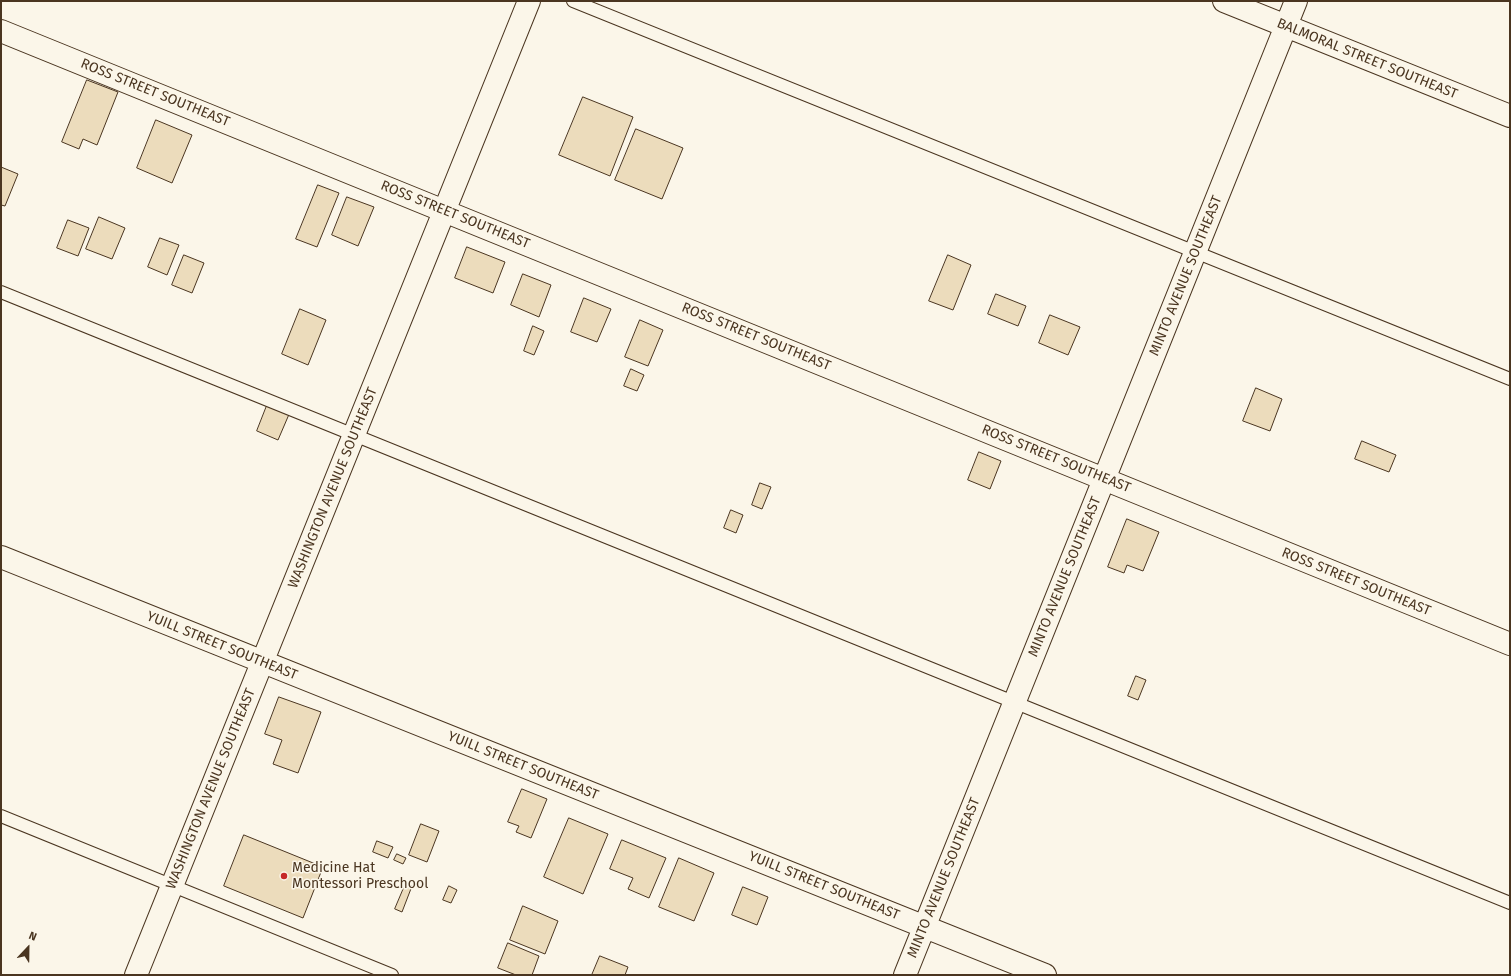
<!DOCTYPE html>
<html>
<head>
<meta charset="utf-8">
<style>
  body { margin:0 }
  #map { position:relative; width:1511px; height:976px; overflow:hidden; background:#fbf6e9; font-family:"Fira Sans",sans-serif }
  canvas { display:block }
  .frame { position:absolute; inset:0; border:2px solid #4a3520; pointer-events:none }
  .north { position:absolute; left:8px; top:928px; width:40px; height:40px; -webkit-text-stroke:3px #fbf6e9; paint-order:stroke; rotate:22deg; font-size:11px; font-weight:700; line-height:16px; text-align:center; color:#4a3520 }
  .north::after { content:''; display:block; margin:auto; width:14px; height:18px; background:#4a3520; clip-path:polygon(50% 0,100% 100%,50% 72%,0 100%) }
</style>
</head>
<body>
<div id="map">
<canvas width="1511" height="976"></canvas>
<div class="frame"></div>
<div class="north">N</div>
</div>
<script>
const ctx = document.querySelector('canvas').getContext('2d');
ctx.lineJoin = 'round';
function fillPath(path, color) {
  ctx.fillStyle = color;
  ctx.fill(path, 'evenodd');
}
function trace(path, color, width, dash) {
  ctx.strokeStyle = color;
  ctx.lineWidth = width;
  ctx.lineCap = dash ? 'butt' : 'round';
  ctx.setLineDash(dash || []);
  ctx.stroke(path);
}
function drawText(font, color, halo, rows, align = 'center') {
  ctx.font = font + ' "Fira Sans",sans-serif';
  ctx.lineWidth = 3;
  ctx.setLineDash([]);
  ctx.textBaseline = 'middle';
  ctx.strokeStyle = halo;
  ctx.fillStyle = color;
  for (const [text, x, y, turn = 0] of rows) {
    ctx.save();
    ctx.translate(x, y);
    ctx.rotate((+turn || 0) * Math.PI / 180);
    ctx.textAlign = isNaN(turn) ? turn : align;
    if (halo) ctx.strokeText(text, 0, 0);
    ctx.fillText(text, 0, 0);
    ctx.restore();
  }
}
const building = new Path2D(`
  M 87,80 L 118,92 L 97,145 L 83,139 L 79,149 L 62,142 Z
  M 583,97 L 633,117 L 610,176 L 559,155 Z
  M 156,120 L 192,135 L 172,183 L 137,168 Z
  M 636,129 L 683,148 L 662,199 L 615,180 Z
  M 1,167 L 18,174 L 5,206 L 1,205 Z
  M 318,185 L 339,193 L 317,247 L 296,239 Z
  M 347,197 L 374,207 L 358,246 L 332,235 Z
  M 99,217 L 125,228 L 112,259 L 86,249 Z
  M 68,220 L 89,228 L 78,256 L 57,248 Z
  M 160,238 L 179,245 L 167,275 L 148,267 Z
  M 467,247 L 505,262 L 493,293 L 455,278 Z
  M 184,255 L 204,263 L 192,293 L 172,285 Z
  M 948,255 L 971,265 L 953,310 L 929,301 Z
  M 523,274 L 551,285 L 539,317 L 511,305 Z
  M 996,294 L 1026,306 L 1018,326 L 988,314 Z
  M 584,298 L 611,309 L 597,342 L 571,332 Z
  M 300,309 L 326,320 L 308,365 L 282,354 Z
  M 1050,315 L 1080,327 L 1068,355 L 1039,343 Z
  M 640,320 L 663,330 L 648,366 L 625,357 Z
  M 533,326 L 544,331 L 534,355 L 524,351 Z
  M 631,369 L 644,375 L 637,391 L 624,386 Z
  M 1256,388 L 1282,399 L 1270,431 L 1243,421 Z
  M 268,403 L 290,412 L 278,440 L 257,431 Z
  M 1362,441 L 1396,455 L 1389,472 L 1355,459 Z
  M 979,452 L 1001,461 L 990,489 L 968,480 Z
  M 760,483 L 771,487 L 762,509 L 752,505 Z
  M 731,510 L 743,515 L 736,533 L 724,528 Z
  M 1127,519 L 1159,532 L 1143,571 L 1127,565 L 1124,573 L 1108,567 Z
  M 1136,676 L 1146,680 L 1138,700 L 1128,696 Z
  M 279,697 L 321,712 L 298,773 L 273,764 L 282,740 L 265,734 Z
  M 522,789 L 547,799 L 531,838 L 516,832 L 519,826 L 508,822 Z
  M 569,818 L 608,834 L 583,894 L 544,877 Z
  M 421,824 L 439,831 L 427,862 L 409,855 Z
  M 244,835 L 323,867 L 303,918 L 224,886 Z
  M 622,840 L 666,858 L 649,898 L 628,889 L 633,878 L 610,869 Z
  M 377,841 L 393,847 L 388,858 L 373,852 Z
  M 397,854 L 406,858 L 403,864 L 394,860 Z
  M 679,858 L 714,873 L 694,921 L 659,907 Z
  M 406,883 L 412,886 L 402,912 L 395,909 Z
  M 449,886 L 457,890 L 451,903 L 443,900 Z
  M 743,887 L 768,897 L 757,925 L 732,915 Z
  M 523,906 L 558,921 L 545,954 L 510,940 Z
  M 508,943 L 539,956 L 532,975 L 516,975 L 498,968 Z
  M 600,956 L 628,967 L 625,975 L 592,975 Z`);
const lane = new Path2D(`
  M 573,1 L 1510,379
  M 1,292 L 1510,903
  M 1,816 L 392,975`);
const street = new Path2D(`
  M 1224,1 L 1510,116
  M 1,31 L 1510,644
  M 1,557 L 1045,975
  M 136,975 L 529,1
  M 905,975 L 1296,1`);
const markers = [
  [284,876,4,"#c62828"]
];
const streetNames = [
  ["BALMORAL STREET SOUTHEAST",1367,59,22],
  ["ROSS STREET SOUTHEAST",155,93,22],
  ["ROSS STREET SOUTHEAST",455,215,22],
  ["MINTO AVENUE SOUTHEAST",1186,276,-68],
  ["ROSS STREET SOUTHEAST",756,337,22],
  ["ROSS STREET SOUTHEAST",1056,459,22],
  ["WASHINGTON AVENUE SOUTHEAST",333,488,-68],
  ["MINTO AVENUE SOUTHEAST",1065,577,-68],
  ["ROSS STREET SOUTHEAST",1356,582,22],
  ["YUILL STREET SOUTHEAST",222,646,22],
  ["YUILL STREET SOUTHEAST",523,766,22],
  ["WASHINGTON AVENUE SOUTHEAST",211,789,-68],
  ["MINTO AVENUE SOUTHEAST",944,878,-68],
  ["YUILL STREET SOUTHEAST",824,886,22]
];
const poiNames = [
  ["Medicine Hat",292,868],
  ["Montessori Preschool",292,884]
];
fillPath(building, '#ecdcbc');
trace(building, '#4a3520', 1);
trace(lane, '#4a3520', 14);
trace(street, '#4a3520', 24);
trace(lane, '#fbf6e9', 12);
trace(street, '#fbf6e9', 22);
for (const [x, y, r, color] of markers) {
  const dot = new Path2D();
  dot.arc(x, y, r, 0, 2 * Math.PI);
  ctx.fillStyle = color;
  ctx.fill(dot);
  trace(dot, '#fbf6e9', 1.5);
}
drawText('14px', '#4a3520', '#fbf6e9', streetNames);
drawText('14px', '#4a3520', '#fbf6e9', poiNames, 'left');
</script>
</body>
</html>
